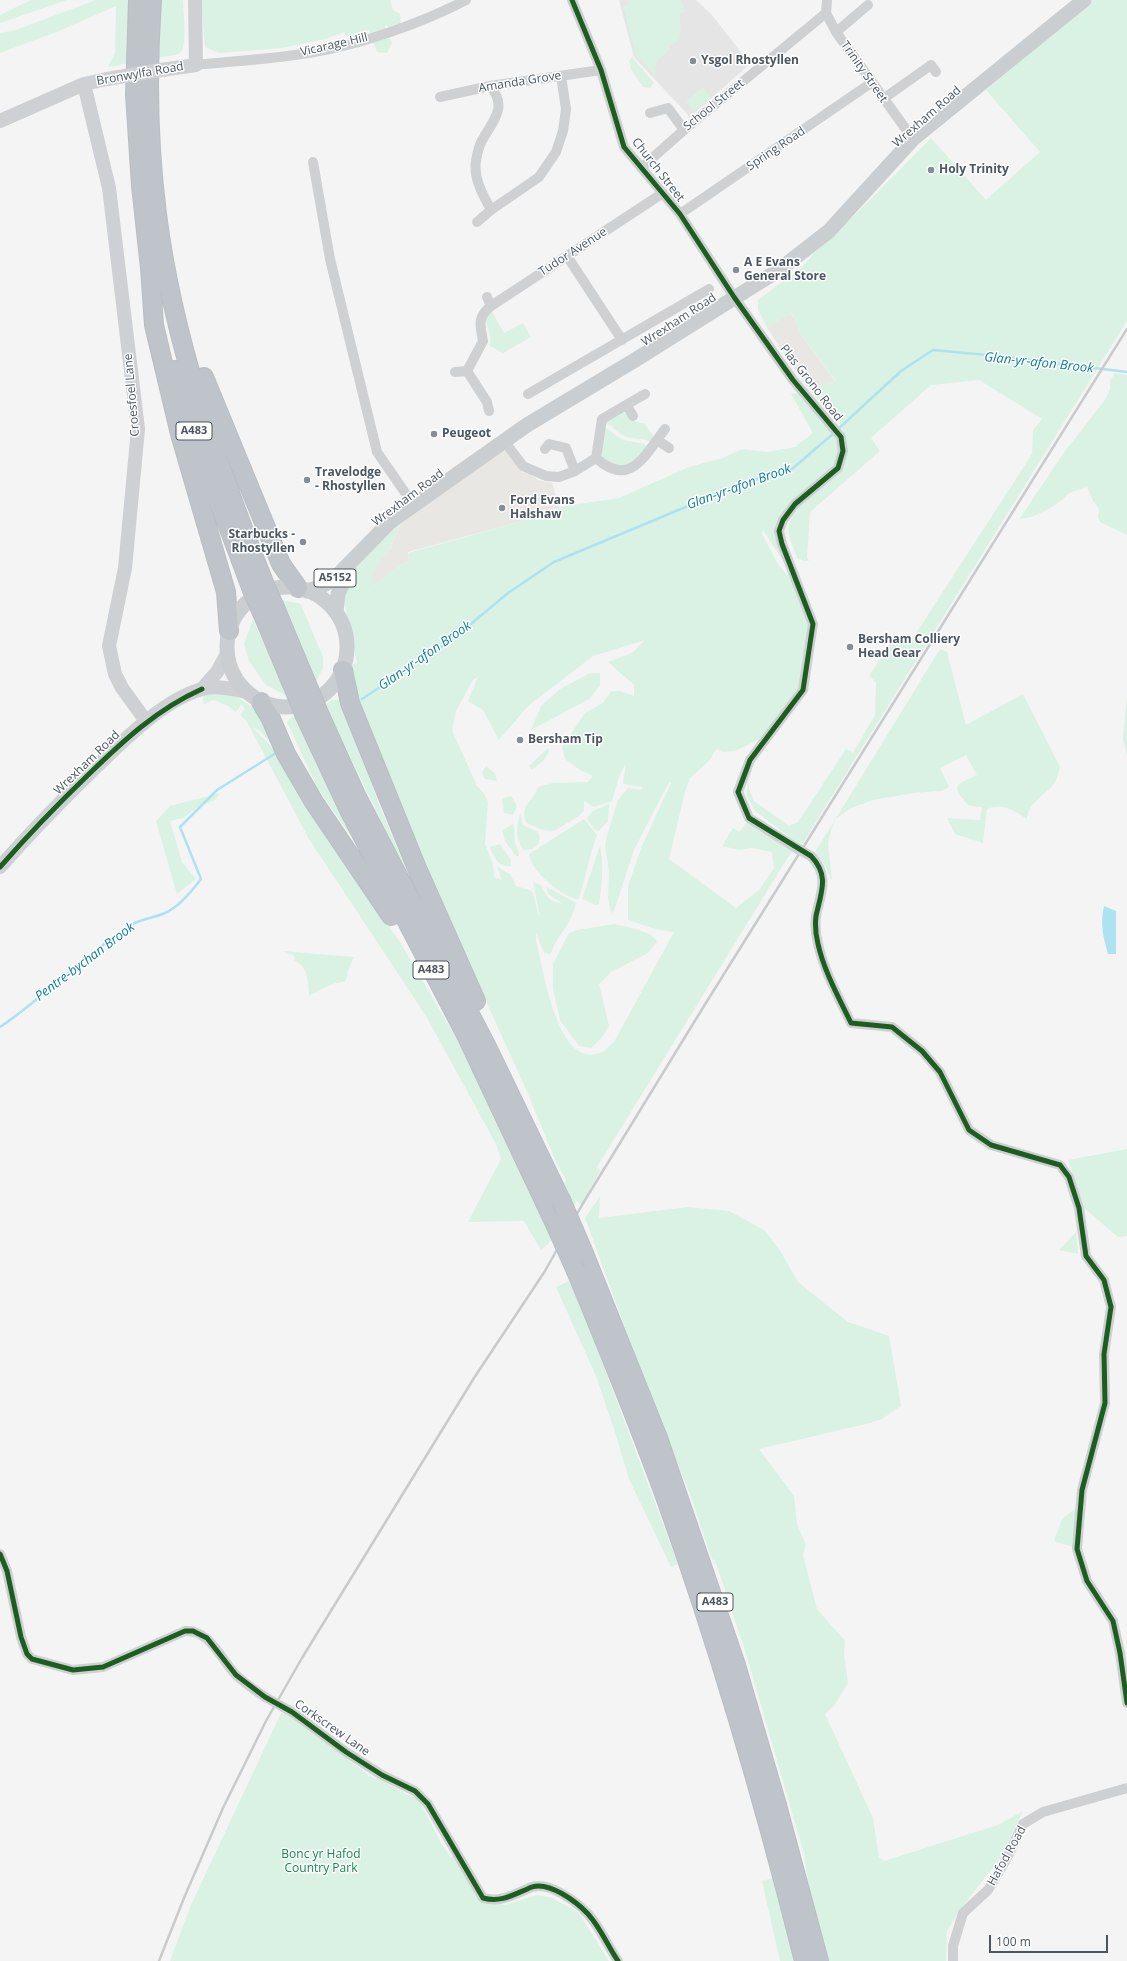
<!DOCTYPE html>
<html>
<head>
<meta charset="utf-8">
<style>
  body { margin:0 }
  #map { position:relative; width:1127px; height:1961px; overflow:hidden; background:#f4f4f4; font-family:"Open Sans",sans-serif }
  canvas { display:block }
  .scale { position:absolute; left:989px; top:1935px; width:119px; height:18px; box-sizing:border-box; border:2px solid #4a5661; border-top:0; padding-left:5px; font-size:12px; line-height:14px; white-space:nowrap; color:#4a5661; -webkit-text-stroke:3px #fff; paint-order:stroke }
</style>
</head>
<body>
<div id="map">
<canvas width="1127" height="1961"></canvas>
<div class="scale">100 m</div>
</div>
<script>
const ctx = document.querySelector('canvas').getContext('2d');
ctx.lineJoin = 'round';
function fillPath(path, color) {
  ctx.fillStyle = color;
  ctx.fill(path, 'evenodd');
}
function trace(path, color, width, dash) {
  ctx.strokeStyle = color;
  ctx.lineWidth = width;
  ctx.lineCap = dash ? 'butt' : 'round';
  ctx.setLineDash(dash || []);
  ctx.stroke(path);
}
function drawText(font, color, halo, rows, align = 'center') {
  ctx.font = font + ' "Open Sans",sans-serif';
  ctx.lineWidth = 3;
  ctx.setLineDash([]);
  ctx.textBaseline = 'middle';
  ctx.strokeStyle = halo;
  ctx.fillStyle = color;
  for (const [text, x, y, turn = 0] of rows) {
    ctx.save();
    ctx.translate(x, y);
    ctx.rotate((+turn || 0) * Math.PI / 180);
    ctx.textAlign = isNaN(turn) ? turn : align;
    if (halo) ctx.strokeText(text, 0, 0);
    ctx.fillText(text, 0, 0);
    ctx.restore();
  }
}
const commercial = new Path2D(`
  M 790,313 L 795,319 L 802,336 L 835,381 L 809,390 L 767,328 Z
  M 503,448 L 523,473 L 527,472 L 538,480 L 552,483 L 559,507 L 530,516 L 530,519 L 408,552 L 409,561 L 400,565 L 376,585 L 370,582 L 371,574 L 381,559 L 391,548 L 401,522 Z`);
const education = new Path2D(`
  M 619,0 L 696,0 L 712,15 L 750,64 L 690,117 L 634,57 Z`);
const green = new Path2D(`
  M 31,0 L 67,0 L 0,23 L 0,15 Z
  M 96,0 L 131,0 L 128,63 L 108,67 L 115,53 L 116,6 L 59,31 L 0,53 L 0,33 L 16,30 Z
  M 161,0 L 183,0 C 183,10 188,47 180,53 C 174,56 164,56 158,58 Z
  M 201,0 L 390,0 L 393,10 L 400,14 L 401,25 L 390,28 L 385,25 L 385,29 L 392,43 L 387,53 L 377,52 L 369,30 L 351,39 L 345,35 L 344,32 L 325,39 L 282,48 L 219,53 L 205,47 Z
  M 627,0 L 681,0 L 685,12 L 680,13 C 679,24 683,29 679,40 L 669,46 L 670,50 C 662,57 653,61 656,73 L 654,75 L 636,55 L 623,6 L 629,4 Z
  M 1093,0 L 1127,0 L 1127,321 L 801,846 L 754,810 L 747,796 L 748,775 L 749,789 L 754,801 L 789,826 L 798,822 L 846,749 L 853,753 L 875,715 L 876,682 L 869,676 L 891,642 L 911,641 L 1032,454 L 1033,430 L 1042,419 L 979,380 L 931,385 L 871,438 L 880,451 L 810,512 L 807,557 L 809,561 L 804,561 L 797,558 C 790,536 781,527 799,509 L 795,501 L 780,517 L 783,561 L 763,530 L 762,534 L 779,566 L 791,579 L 809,625 L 800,688 L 766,736 L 735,751 L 722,752 L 718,749 L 714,752 L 711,759 L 690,778 L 685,792 L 669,859 L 736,908 L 760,889 L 774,868 L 772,852 L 752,848 L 739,850 L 722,846 L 733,828 L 740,832 L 747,822 L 794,851 L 790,854 L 597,1167 L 600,1171 L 582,1205 L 577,1201 L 574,1206 L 565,1184 L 566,1180 L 556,1162 L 526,1089 L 400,813 L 355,697 L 352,679 L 352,665 L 357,663 L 343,597 L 351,574 L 368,550 L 401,522 C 397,530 395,541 390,549 C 382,559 372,568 371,582 L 375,585 L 400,565 L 409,561 L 408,553 L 530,519 L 530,516 L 559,507 L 619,498 L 689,467 L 723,458 L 742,449 L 767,452 L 795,447 L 813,433 L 791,394 L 797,393 L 845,436 L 839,421 L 809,390 L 835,380 L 802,336 L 795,319 L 791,313 L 767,328 L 758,310 L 758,300 L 802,267 L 817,250 L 860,210 L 931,138 L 986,200 L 1040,152 L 986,90 ZM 645,640 L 632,653 L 608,662 L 634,685 L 634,696 L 620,691 L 611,691 L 603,703 L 585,713 L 562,747 L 565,759 L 580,770 L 593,776 L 588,782 L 553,783 L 538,787 C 532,806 520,801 526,823 L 543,830 L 554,831 L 579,816 L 584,810 L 584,801 L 594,807 L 612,801 L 619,777 L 626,763 L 623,784 L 643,787 L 641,790 L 628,788 L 618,800 L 606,839 L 605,845 L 609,871 L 608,898 L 611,913 L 614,911 L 634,850 L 666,788 L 670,782 L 671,783 L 642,846 L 628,886 L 628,920 L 655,929 L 674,932 L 614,1042 C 610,1045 606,1051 602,1052 C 557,1073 543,966 536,940 L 536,933 L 544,953 L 551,954 C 556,936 571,926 576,903 L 547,887 L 548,894 L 563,904 C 550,901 546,897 541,885 L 533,882 L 540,917 C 535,909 536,899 532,891 L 516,886 L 510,874 L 497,867 L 502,880 L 494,877 L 493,864 L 485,844 L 488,802 L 484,793 L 477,786 L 452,730 L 456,711 L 473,680 L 478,677 L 468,701 L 483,710 L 499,740 L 528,706 L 593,656 Z
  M 632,57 L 654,83 L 650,88 L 643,87 L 631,69 L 629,61 Z
  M 703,87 L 711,97 L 694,111 L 686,101 Z
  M 492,312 L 504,333 L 523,323 L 531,337 L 503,353 L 490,346 C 492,330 486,329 485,315 Z
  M 1115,373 L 1127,375 L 1127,535 L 1100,522 L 1098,518 L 1099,509 L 1093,501 L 1087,487 C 1081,489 1075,491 1069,493 C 1066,495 1065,498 1062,500 C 1055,506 1029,521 1020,518 L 1065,451 L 1105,400 L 1110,389 L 1110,381 Z
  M 621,412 C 630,413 630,423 644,423 L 654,437 L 650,442 C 641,437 630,440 622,435 C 613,430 615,425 603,423 Z
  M 601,427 C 612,429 612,434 620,438 C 628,443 639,441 648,446 L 633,463 L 622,467 L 602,459 Z
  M 278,600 L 299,603 L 301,605 L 323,657 L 323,668 L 315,684 Z
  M 253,619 L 285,690 L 287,696 L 266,685 L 249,661 L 244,644 Z
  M 940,649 L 947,652 L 966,725 L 1023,694 L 1060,767 C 1058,773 1057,780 1053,785 C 1044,796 1028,803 1027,819 C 1015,811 1002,802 987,809 L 983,843 L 955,834 L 947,818 L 980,820 L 982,807 L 969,806 L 958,793 L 957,787 L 960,783 L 977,775 L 966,755 L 940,768 L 949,787 L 941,791 L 913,793 L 873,800 L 851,808 L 834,820 L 828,843 L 832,881 L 822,860 L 814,854 Z
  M 590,673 L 600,673 L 600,685 L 589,699 L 531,730 L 541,706 L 560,689 Z
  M 217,690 L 236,693 L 241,700 L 262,713 L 273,746 L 260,731 L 252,727 L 272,747 L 278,749 L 300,797 L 400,942 L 456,1038 L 490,1102 L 552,1240 L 541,1250 L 524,1221 L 468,1222 L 501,1159 L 496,1144 L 426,1016 L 309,839 L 247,722 L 240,715 L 245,708 L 241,705 L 236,712 L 228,706 L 214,700 L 204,704 L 203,696 Z
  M 1127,696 L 1127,755 L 1123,739 Z
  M 344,699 L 379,805 L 421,903 L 325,705 L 332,700 Z
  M 294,715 L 295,715 L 369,863 L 317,787 L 287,722 Z
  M 548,748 L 549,752 L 543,761 L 532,770 L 529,766 Z
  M 486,766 L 495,774 L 497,781 L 485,779 L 482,773 Z
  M 220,793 L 215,800 L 196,808 L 183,818 L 170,821 L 182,862 L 196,879 L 177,894 L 156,821 L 170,806 Z
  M 511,796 L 517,806 L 513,815 L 504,813 L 502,799 Z
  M 609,804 L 608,821 L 599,831 L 594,829 L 587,818 L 593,811 Z
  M 520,813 L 523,825 L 538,832 C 543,844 535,850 524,850 C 514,838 517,827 520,813 Z
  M 584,819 L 597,835 C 589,856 586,878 578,900 C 561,895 532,873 529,854 Z
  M 513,824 C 515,831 514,836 515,842 C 516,847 519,850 519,856 L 516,856 L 505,841 L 502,830 Z
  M 500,844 L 511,860 L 511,866 C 498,868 494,857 490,847 Z
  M 600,846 C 604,866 602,884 599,904 L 596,905 L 582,899 Z
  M 615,924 C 627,928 652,930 657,942 L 648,953 L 611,972 L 599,984 L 609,1026 L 602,1037 L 591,1048 L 579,1046 L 560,1020 L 553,989 L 553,964 L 569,933 L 577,930 Z
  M 283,951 L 354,957 L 347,973 L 348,974 L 345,982 C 331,981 322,991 309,995 C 308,980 308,967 294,960 L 295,956 Z
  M 1127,1149 L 1127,1236 L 1118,1237 L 1085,1209 L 1068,1160 Z
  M 600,1196 L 599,1218 L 688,1207 L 729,1211 L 764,1230 L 779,1249 L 798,1282 L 848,1322 L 889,1336 L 901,1406 L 882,1419 L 870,1423 L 759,1449 L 794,1496 L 797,1524 L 806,1545 L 803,1555 L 817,1609 L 845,1641 L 844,1653 L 848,1683 L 834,1706 L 825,1714 L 873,1818 L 879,1857 L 884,1861 L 998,1825 L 1023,1811 L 1001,1857 L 959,1911 L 947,1931 L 946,1961 L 828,1961 L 810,1894 L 804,1854 L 747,1657 L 717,1566 L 711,1557 L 690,1494 L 653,1404 L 585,1218 Z
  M 1076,1232 L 1078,1254 L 1059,1250 Z
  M 569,1281 L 583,1311 L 678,1564 L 671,1567 L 629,1479 L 614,1429 L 596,1376 L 556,1287 Z
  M 1076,1508 L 1073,1547 L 1054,1541 L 1062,1519 Z
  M 282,1711 L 370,1776 L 377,1779 L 367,1771 L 391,1786 L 419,1800 L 440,1841 L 451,1858 L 453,1855 L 488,1902 L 505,1905 L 537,1895 L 552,1898 L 578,1912 L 609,1961 L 170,1961 L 191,1905 Z
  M 773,1878 L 794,1952 L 796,1961 L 780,1961 L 762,1881 Z`);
const water = new Path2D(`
  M 1104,906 L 1116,911 L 1116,954 L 1108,954 C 1103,937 1100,924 1104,906 Z`);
const stream = new Path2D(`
  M 837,430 L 901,371 L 933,350 L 998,356 L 1127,372
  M 362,699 L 453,639 L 508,593 L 554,562 L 743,483 L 792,469 L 834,433
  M 0,1027 C 46,996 84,955 131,925 C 141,919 154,918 165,913 C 179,907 192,891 201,879 L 180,827 L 217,790 L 276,753`);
const street = new Path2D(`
  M 572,0 L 601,70 L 624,147 L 680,214 L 734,297 L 793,380 L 841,437 L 843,451 L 838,468 L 795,504 L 783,520 L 779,531 L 782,544 L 813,624 L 803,690 L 750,760 L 738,792 L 749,818 L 798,849
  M 827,0 L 826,13 L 836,32 L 913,139
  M 836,32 L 868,5
  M 196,65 C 235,61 275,59 314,52 C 360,45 424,22 466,0
  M 490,86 C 507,105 495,119 484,137 C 480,143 477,154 476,161 C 473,178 483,195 491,210
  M 440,97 L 490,86 L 601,70
  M 883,99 L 931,65 L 936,72
  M 650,113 L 668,108 L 684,130
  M 313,162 L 330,259 L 377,452 L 413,504
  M 641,168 L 684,130 L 826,13
  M 680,214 L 871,83
  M 477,222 L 491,210 L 539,177 L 556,152 L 563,131 L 566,109 L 561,76
  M 567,256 L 622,340
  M 487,297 L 491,306 L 663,193
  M 455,372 L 467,371
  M 528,394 L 709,289
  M 627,406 L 633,416
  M 489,411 L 487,402 L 467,371 L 483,341 C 480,325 477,317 491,306
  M 657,440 L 669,448
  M 504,441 L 523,466 L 546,476 L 559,477 L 575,471 L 596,458 L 602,419 L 645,394
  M 545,449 L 549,444 L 566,448 L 575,471
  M 596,458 C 630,489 645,455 665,429
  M 811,856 C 830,876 821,892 816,916 C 815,924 816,936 818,944 C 824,971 839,998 851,1023 L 892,1027 L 922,1051 L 940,1072 L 969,1130 L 991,1145 L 1060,1165 L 1069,1177 L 1079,1208 L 1086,1256 L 1104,1280 L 1111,1307 L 1104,1354 L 1105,1403 L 1082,1490 L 1077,1549 L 1087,1581 L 1113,1621 L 1120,1653 L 1127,1703
  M 0,1554 L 7,1571 L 21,1637 L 27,1654 L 32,1659 L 73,1670 L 103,1667 L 185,1631 C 209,1629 221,1659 235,1674 C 244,1683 255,1690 265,1697
  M 292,1712 L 346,1752 L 382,1775 L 415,1791 L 428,1804 L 483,1898 C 502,1903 514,1894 532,1887 C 549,1881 577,1902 588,1914 C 600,1927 608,1946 618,1961
  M 953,1961 L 953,1946 L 963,1913 L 988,1890 L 1007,1858 L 1023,1824 L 1043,1812 L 1127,1788`);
const secondary = new Path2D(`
  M 161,70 L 196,65 L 195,0
  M 84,84 L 109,188 L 138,429 L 125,568 L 109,646 L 115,674 L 122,688 L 146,721
  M 0,121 L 84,84 L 107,79
  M 202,689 L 217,672 L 227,654
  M 0,867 C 30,833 62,800 95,768 C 123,741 163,700 202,689 C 216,685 233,689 247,692`);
const primary = new Path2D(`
  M227 647a60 60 0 1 1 120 0a60 60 0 1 1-120 0Z
  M 307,591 L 320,587 L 333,580 L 391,521 L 527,425 L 635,360 L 779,270 L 829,231 L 913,139 L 1084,0
  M 336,612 L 338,594 L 349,570`);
const highway = new Path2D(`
  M 138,0 L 135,94 L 141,186 L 150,268 L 154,325 L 180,434 L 226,592 L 229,631
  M 152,0 C 147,71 148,143 157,214 C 173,342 218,466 265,585
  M 175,370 L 208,473 L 252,590
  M 204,377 L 281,564 L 298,588
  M 276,610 L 309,689
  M 263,615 L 296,694
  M 343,670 L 350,703 L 416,866 L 476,1001
  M 261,702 L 271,719 L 286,754 L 314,802 L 391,916
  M 318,711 L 356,795 L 487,1047 L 561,1200
  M 305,716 L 350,812 L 467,1037 L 555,1224
  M 583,1251 L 658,1438 L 736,1665 L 777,1805 L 819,1961
  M 576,1271 C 607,1346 638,1422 666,1499 C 720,1650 765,1805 804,1961`);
const rail = new Path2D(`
  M 159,1961 L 184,1898 L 223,1808 L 266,1721 L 302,1658 L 474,1378 L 545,1271 L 582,1205 L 704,1006 L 1127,329`);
const streetBridge = new Path2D(`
  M 798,849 L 811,856
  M 265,1697 L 292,1712`);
const secondaryBridge = new Path2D(`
  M 107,79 L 161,70`);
const highwayBridge = new Path2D(`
  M 265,585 L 276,610
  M 252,590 L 263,615
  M 309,689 L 318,711
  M 296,694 L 305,716
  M 561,1200 L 583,1251
  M 555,1224 L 576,1271`);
const cycleway = new Path2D(`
  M 572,0 L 601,70 L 624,147 L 680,214 L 734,297 L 793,380 L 841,437 L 843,451 L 838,468 L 795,504 L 783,520 L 779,531 L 782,544 L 813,624 L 803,690 L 750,760 L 738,792 L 749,818 L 811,856 C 830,876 821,892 816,916 C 815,924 816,936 818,944 C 824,971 839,998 851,1023 L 892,1027 L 922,1051 L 940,1072 L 969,1130 L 991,1145 L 1060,1165 L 1069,1177 L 1079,1208 L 1086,1256 L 1104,1280 L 1111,1307 L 1104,1354 L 1105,1403 L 1082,1490 L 1077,1549 L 1087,1581 L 1113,1621 L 1120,1653 L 1127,1703
  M 0,867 C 28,835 58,804 88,775 C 123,741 157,709 202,689
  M 0,1554 L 7,1571 L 21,1637 L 27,1654 L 32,1659 L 73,1670 L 103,1667 L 185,1631 L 193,1631 L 207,1638 L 236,1675 L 265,1697 L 292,1712 L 346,1752 L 382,1775 L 415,1791 L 428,1804 L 483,1898 C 502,1903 514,1894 532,1887 C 549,1881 577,1902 588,1914 C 600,1927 608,1946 618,1961`);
const markers = [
  [693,61,4,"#868d94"],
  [931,170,4,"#868d94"],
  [736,270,4,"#868d94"],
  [434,434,4,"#868d94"],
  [307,480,4,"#868d94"],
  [502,508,4,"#868d94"],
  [303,542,4,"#868d94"],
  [850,647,4,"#868d94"],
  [520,740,4,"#868d94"]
];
const shields = [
  [194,431,36],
  [335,578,42],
  [431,970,36],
  [715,1602,36]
];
const shieldNames = [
  ["A483",194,431],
  ["A5152",335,578],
  ["A483",431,970],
  ["A483",715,1602]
];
const streetNames = [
  ["Vicarage Hill",334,45,-13],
  ["Trinity Street",864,72,55],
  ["Bronwylfa Road",140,74,-10],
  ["Amanda Grove",520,82,-9],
  ["School Street",714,105,-39],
  ["Wrexham Road",927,117,-41],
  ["Spring Road",776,149,-34],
  ["Church Street",658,170,52],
  ["Tudor Avenue",573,252,-33],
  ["Wrexham Road",679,320,-33],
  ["Plas Grono Road",811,383,52],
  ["Croesfoel Lane",132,395,-95],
  ["Wrexham Road",408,498,-37],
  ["Wrexham Road",87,763,-44],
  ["Corkscrew Lane",332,1728,35],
  ["Hafod Road",1007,1856,-61]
];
const poiNames = [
  ["Ysgol Rhostyllen",701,61],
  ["Holy Trinity",939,170],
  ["A E Evans",744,263],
  ["General Store",744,277],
  ["Peugeot",442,434],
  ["Travelodge",315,473],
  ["- Rhostyllen",315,487],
  ["Ford Evans",510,501],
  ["Halshaw",510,515],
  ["Starbucks -",295,535,"right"],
  ["Rhostyllen",295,549,"right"],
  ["Bersham Colliery",858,640],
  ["Head Gear",858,654],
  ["Bersham Tip",528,740]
];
const parkNames = [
  ["Bonc yr Hafod",321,1855],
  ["Country Park",321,1869]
];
const waterNames = [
  ["Glan-yr-afon Brook",1039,363,6],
  ["Glan-yr-afon Brook",739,487,-20],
  ["Glan-yr-afon Brook",425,656,-35],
  ["Pentre-bychan Brook",85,962,-37]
];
fillPath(commercial, '#e8e7e3');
fillPath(education, '#e6e5e6');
fillPath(green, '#d9f2e3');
fillPath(water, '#aee2f0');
trace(stream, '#aee2f0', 2.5);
trace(highway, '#b9bec3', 20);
trace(street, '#ced0d2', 10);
trace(secondary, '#ced0d4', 14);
trace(primary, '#caced1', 15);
trace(highway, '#bec4c9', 18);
trace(rail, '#c9cacc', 2.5);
trace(highwayBridge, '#b9bec3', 20, []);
trace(streetBridge, '#ced0d2', 10);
trace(secondaryBridge, '#ced0d4', 14);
trace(highwayBridge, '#bec4c9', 18);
trace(cycleway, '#1b5e20', 5);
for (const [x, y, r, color] of markers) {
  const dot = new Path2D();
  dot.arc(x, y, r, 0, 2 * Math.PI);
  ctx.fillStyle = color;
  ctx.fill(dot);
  trace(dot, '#fff', 1.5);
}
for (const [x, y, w] of shields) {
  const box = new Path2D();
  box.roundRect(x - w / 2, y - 9, w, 18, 3);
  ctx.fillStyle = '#fff';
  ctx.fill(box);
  trace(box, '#4a5661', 1);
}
drawText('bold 11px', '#4a5661', null, shieldNames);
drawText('12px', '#4a5661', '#fff', streetNames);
drawText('bold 12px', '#4a5661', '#fff', poiNames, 'left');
drawText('12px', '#17864f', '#fff', parkNames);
drawText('italic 13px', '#0c7c9b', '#fff', waterNames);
</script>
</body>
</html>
